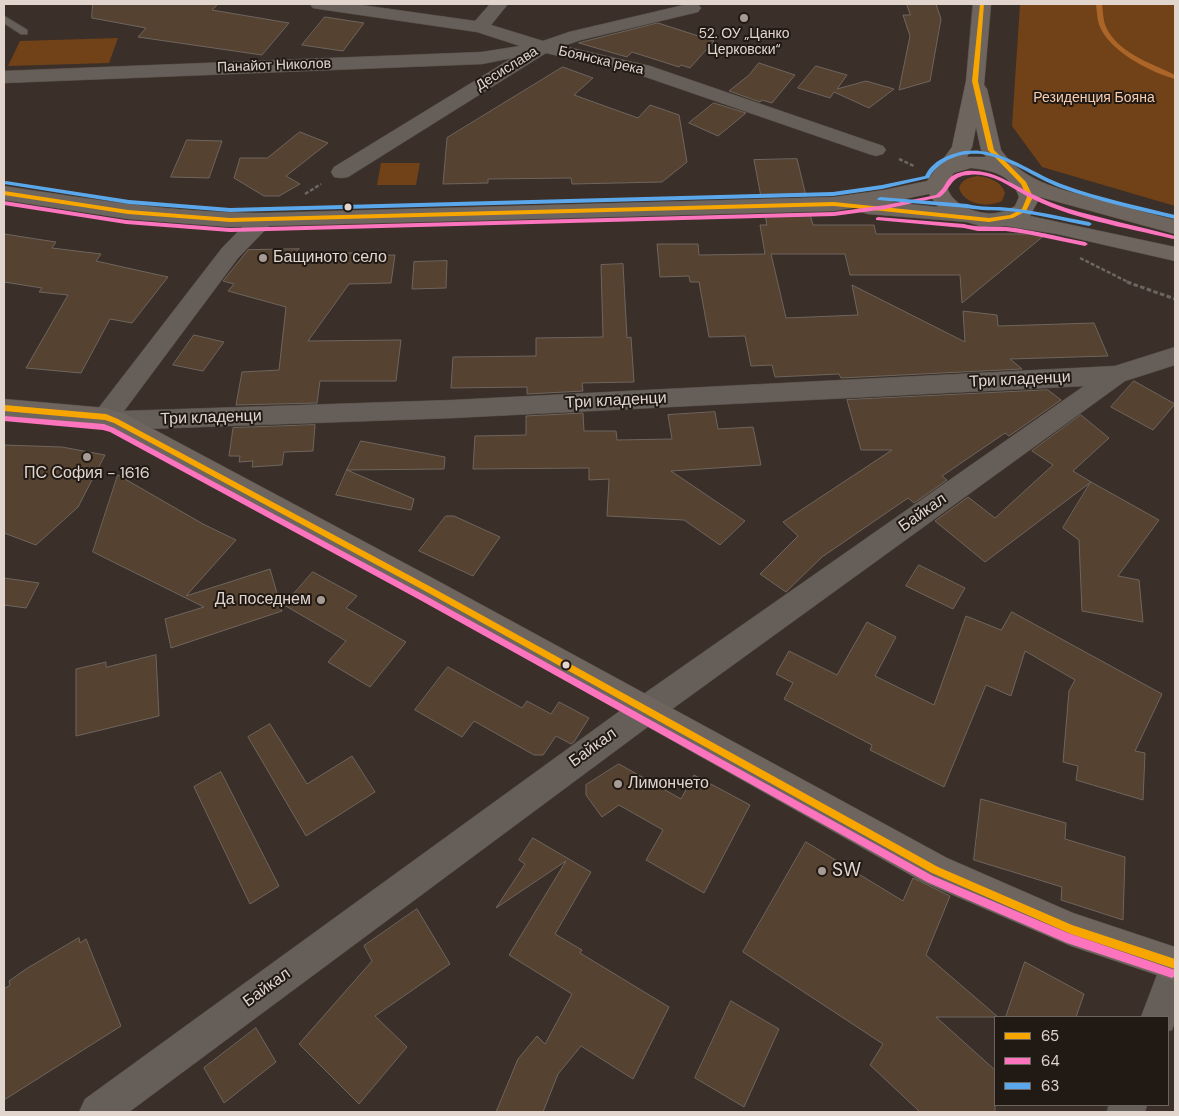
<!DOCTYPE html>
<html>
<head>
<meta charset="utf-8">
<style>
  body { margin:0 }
  #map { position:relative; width:1179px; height:1116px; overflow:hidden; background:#3a3029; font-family:"DM Sans",sans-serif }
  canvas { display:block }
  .frame { position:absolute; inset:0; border:5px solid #e1d5ce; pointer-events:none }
  .legend { position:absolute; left:994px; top:1016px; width:175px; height:90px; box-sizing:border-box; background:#211914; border:1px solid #6e645e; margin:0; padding:6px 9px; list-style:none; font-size:15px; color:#e1d5ce }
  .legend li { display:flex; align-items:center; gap:10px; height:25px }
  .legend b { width:25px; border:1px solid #6e645e }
</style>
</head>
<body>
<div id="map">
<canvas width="1179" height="1116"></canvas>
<div class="frame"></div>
<ul class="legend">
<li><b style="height:6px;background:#f7a600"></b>65</li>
<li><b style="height:6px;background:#fc73be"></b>64</li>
<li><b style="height:6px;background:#5aa8eb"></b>63</li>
</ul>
</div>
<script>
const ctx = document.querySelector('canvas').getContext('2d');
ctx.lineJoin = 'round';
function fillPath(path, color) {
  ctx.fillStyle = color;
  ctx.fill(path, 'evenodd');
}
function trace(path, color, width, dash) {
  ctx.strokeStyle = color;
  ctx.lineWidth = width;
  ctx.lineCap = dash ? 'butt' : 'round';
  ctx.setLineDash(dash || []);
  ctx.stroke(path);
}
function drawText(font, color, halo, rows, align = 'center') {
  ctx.font = font + ' "DM Sans",sans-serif';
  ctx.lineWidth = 4;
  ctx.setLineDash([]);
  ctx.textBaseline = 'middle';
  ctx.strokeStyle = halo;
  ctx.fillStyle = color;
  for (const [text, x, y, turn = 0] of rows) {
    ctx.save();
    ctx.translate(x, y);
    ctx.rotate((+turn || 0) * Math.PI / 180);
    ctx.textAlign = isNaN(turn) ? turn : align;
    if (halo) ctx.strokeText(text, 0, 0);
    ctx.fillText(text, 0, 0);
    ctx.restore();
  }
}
const green = new Path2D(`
  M 1020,4 L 1175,4 L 1175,206 L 1042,167 L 1012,126 Z
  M 118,38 L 109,63 L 8,66 L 20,41 Z
  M 381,163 L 420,163 L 416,185 L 377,185 Z
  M 977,176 C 989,177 1001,181 1005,193 L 1002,201 C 988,208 964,205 959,188 C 962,179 968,178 977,176 Z`);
const stream = new Path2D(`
  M 1096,4 L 1102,4 C 1103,11 1103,20 1106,27 C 1118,53 1151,63 1175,75 L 1175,79 C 1150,72 1111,52 1100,27 C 1097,20 1097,12 1096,4 Z`);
const building = new Path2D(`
  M 93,4 L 218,4 L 212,10 L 289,23 L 262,55 L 138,37 L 146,28 L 92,18 Z
  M 907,4 L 936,4 L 941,19 L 930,81 L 899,90 L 910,36 L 903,15 L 910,15 Z
  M 325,17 L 364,23 L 343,51 L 302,45 Z
  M 658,23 L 714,41 L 690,68 L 681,65 L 679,67 L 632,52 L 627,57 L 579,43 Z
  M 759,63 L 795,75 L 772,103 L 762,100 L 760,102 L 729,91 L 749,75 Z
  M 816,66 L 847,75 L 837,89 L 866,81 L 894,89 L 869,108 L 834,92 L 830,98 L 798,88 Z
  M 563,67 L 593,78 L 574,95 L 638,118 L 650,105 L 679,115 L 687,162 L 662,182 L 572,184 L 571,178 L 488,179 L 488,183 L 443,184 L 447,138 Z
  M 714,103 L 746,113 L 718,136 L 689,123 Z
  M 300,132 L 328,143 L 286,176 L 300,184 L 279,196 L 264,196 L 234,178 L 240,158 L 267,158 Z
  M 187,140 L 222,141 L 209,178 L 171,177 Z
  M 797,159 L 806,196 L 761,197 L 754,160 Z
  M 810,214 L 813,225 L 874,225 L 876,234 L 1046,234 L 962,303 L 960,275 L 850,275 L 845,254 L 771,254 L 786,318 L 858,315 L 852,285 L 965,342 L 963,311 L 997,315 L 998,326 L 1094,323 L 1108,356 L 1010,359 L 1022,369 L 841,378 L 839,374 L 775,377 L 772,365 L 751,366 L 745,336 L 709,337 L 699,282 L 690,282 L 689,276 L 660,277 L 657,244 L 698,244 L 699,255 L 765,254 L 760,225 L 767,225 L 765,215 Z
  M 4,234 L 56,242 L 52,248 L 101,254 L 96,261 L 168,277 L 132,323 L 110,319 L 81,373 L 26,368 L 68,295 L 39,292 L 42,288 L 4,282 Z
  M 299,249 L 295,253 L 360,253 L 359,256 L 395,255 L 391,283 L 349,284 L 308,341 L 401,340 L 396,381 L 320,381 L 317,403 L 236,405 L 242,372 L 279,370 L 286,307 L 228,291 L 234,284 L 223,281 L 248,250 Z
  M 447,261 L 446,288 L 412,289 L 414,262 Z
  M 623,264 L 627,338 L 631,337 L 634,382 L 582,383 L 583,391 L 527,394 L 527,387 L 451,388 L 453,357 L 536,356 L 536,338 L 603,337 L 601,265 Z
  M 194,335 L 224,342 L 203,371 L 173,365 Z
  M 1134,381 L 1175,404 L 1153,430 L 1111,407 Z
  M 1048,390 L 1061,400 L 1009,436 L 1005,433 L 942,476 L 947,480 L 914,503 L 908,498 L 822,557 L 786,592 L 760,574 L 798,536 L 783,522 L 892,450 L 861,450 L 847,400 Z
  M 715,412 L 718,429 L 753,427 L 761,465 L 671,471 L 745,521 L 720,545 L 684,520 L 607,516 L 609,479 L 589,480 L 589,468 L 473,469 L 475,436 L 526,435 L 526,416 L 583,413 L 584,431 L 616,431 L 617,440 L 672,439 L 668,415 Z
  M 1081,415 L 1109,438 L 1073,471 L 1091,482 L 985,562 L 935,521 L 968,497 L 995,518 L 1053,465 L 1032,451 Z
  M 315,425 L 313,451 L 284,452 L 282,465 L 252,467 L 253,461 L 239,462 L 240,456 L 229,456 L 233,428 Z
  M 361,441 L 445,457 L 444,469 L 347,470 Z
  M 4,445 L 62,447 L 105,455 L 78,507 L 36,545 L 4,533 Z
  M 347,470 L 414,499 L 411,510 L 336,495 Z
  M 118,475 L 203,524 L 236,540 L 186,596 L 270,569 L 282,611 L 171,648 L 165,619 L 204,607 L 93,552 Z
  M 1091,482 L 1159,520 L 1118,576 L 1139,580 L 1143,622 L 1082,611 L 1079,540 L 1063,528 Z
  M 446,516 L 454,516 L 500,537 L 473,576 L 419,551 Z
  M 919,565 L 965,588 L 953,609 L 906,586 Z
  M 313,572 L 357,596 L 346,608 L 406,642 L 370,687 L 328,662 L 346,641 L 284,605 Z
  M 4,578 L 39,583 L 26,608 L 4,605 Z
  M 1012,612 L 1162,694 L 1135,751 L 1145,753 L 1143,800 L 1076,780 L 1078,766 L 1063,762 L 1069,691 L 1075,680 L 1025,651 L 1011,696 L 986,685 L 944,787 L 870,750 L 872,745 L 784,699 L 793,683 L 776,674 L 789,651 L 837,675 L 867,622 L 896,637 L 875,676 L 934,705 L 966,616 L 1001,630 Z
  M 156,655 L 159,716 L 76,736 L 76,669 L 106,662 L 106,667 Z
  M 448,667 L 522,708 L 527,701 L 551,714 L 559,702 L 589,718 L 574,742 L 571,744 L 556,736 L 543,755 L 534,755 L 474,721 L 462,737 L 415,710 Z
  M 270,724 L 307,784 L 352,756 L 375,792 L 306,836 L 248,737 Z
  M 619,764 L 681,799 L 694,775 L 750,805 L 704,893 L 646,860 L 663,830 L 619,805 L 602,817 L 586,795 L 586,785 Z
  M 221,772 L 279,886 L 250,904 L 194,787 Z
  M 981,799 L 1066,823 L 1065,839 L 1125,857 L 1123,920 L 1061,900 L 1062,887 L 974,860 Z
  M 533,838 L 591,872 L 555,934 L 582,950 L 580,953 L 669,1007 L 633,1079 L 581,1046 L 558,1074 L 543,1112 L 496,1112 L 518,1059 L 537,1036 L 545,1044 L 572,994 L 509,955 L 566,861 L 496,908 L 525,864 L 519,860 Z
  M 806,842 L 903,901 L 913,878 L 950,896 L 926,955 L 998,1017 L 936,1017 L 995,1070 L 995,1112 L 920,1112 L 870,1065 L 883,1044 L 743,952 Z
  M 417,909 L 450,964 L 375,1016 L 407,1047 L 359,1104 L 299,1044 L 372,961 L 364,946 Z
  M 79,938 L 80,943 L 86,939 L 121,1026 L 4,1100 L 4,989 L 10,985 L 9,981 L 26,969 Z
  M 1025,962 L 1084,994 L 1076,1017 L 1006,1017 Z
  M 731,1001 L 779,1029 L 744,1107 L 695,1078 Z
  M 256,1028 L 276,1062 L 224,1103 L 204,1068 Z`);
const pathFar1 = new Path2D(`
  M 899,159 L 914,166
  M 305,194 L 321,184
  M 1080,258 L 1130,283`);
const path = new Path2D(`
  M 1127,282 L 1175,299`);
const service = new Path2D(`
  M 4,16 L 27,30 L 27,34 L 21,34 L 4,23 Z`);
const minor = new Path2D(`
  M 310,4 L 354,4 L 475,21 L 490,4 L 508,4 L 491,25 L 543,41 L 569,32 L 688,4 L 698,4 L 701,8 L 698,12 L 581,40 L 563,46 L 650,66 L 883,146 L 886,150 L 883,154 L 876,156 L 869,154 L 637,74 L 546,53 L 348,177 L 341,178 L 334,177 L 331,172 L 334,167 L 512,58 L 482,64 L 4,83 L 4,71 L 482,52 L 520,46 L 477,32 L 319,9 L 313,8 Z
  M 262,213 L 270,215 L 273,220 L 270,225 L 238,258 L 124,411 L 453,400 L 1115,366 L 1175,347 L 1175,365 L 1125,381 L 657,720 L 129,1112 L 79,1112 L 85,1099 L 635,700 L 1084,386 L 453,418 L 116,430 L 97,424 L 94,417 L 97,410 L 222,248 L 254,215 Z
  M 1175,954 L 1175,1021 L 1172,1030 L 1168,1031 L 1168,1017 L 1141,1017 L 1163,959 Z
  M 1109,1105 L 1147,1105 L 1145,1112 L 1107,1112 Z`);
const secondary = new Path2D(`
  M 973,4 L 991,4 L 984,85 L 987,89 L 1001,150 C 1025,184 1067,191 1105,201 C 1128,208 1152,214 1175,220 L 1175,234 L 1040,197 L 1030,216 L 1175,247 L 1175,261 L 1057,234 L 1006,226 L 983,227 L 967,222 L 868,214 L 861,212 L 858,207 L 834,211 L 230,227 L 128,219 L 4,200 L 4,186 C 90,199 175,213 262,213 L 834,197 L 884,190 L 927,181 L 952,147 L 966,81 ZM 976,127 L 981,150 L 986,157 L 967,157 L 972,147 ZM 971,168 C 992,170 1012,175 1019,197 L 1015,206 C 1011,208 1006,211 1001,212 C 984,217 957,208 949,192 C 947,189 948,184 947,181 L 954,173 ZM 929,194 L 938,207 L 890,202 Z
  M 4,399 L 106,408 L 125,414 L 438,581 L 947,858 L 1073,913 L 1175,947 L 1175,981 L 1071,946 L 923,882 L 418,597 L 107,428 L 4,417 Z`);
const bus1 = new Path2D(`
  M 980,4 L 984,4 L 978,81 L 994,150 L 1026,182 L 1033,197 L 1026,211 L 1013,218 L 989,222 L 834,206 L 230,222 L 128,214 L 4,195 L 4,191 L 128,210 L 230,218 L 834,202 L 989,218 L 1010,215 L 1022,209 L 1027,197 L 1021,184 L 988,150 L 972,81 Z
  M 4,405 L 106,414 L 118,419 L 431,587 L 938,867 L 1072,925 L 1175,959 L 1175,969 L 1071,934 L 932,873 L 425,591 L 114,423 L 105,420 L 4,411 Z`);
const bus2 = new Path2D(`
  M 966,171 C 991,169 1009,182 1030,193 C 1042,199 1054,204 1066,208 C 1102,219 1139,226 1175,236 L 1175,238 L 1173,239 C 1125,227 1069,219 1025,195 C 1007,185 990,172 969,175 C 950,176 952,188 940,197 L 886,209 L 834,216 L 230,232 L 126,224 L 4,205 L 4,201 L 126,220 L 230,228 L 834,212 L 886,205 L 936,195 C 951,183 942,176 966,171 Z
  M 878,217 L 964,224 C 980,228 992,226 1007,227 C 1033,230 1059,237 1085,242 L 1088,244 L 1085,246 L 1027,234 L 1006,231 L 978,231 L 964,228 L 876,220 L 876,218 Z
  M 4,416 L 104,424 L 114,428 L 426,596 L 933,876 L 1068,933 L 1175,970 L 1175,976 L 1172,978 L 1067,943 L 927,882 L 420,600 L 110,432 L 103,430 L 4,421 Z`);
const bus3 = new Path2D(`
  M 964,151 C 969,151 975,150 980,151 C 1010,154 1036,175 1064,185 C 1100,198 1138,206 1175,215 L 1175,219 C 1137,210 1098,201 1061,188 C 1034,178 1010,158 981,154 C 960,152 939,160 929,178 L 882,189 L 833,196 L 230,212 L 129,204 L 4,184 L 4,182 L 6,181 L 129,200 L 230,208 L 833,192 L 882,185 L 925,176 C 933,160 948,155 964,151 Z
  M 880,197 L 967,204 C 982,208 995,206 1011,208 C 1037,211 1063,217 1089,222 L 1092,224 L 1089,226 C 1063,221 1036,214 1009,211 C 994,210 982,211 967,208 L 878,200 L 877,199 Z`);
const markers = [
  [744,18,5,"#a79b94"],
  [348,207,4.5,"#e1d5ce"],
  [263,258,5,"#a79b94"],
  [87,457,5,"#a79b94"],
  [321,600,5,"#a79b94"],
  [566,665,4.5,"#e1d5ce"],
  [618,784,5,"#a79b94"],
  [822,871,5,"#a79b94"]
];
const farPoinames = [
  ["52. ОУ „Цанко",744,34],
  ["Церковски“",744,50]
];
const farStreetnames = [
  ["Боянска река",601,61,13],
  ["Панайот Николов",274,66,-2],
  ["Десислава",507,69,-32]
];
const farParknames = [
  ["Резиденция Бояна",1094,98]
];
const poiNames = [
  ["Бащиното село",273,258],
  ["ПС София - 1616",87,474,"center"],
  ["Да поседнем",311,600,"right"],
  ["Лимончето",628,784]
];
const streetNames = [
  ["Три кладенци",1020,380,-3],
  ["Три кладенци",616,401,-3],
  ["Три кладенци",211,418,-2],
  ["Байкал",923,513,-35],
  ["Байкал",593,748,-36],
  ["Байкал",267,988,-36]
];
const nearPoinames = [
  ["SW",832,871]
];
fillPath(green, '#714118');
fillPath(stream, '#ab6528');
fillPath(building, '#554230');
trace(building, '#6e655f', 1);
trace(service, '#574e47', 2);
trace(minor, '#574e47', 1);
trace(secondary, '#574e47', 1);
trace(pathFar1, '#6c6661', 2.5, [4, 2]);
trace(path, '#6c6661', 3, [4.5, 2.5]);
fillPath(service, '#665f59');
fillPath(minor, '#665f59');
fillPath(secondary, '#6e655e');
fillPath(bus1, '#f7a600');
fillPath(bus2, '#fc73be');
fillPath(bus3, '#5aa8eb');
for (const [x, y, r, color] of markers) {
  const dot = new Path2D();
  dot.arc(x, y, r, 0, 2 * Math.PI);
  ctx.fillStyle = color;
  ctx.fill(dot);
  trace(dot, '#211914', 2);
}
drawText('14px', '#e1d5ce', '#211914', farPoinames);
drawText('14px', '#e1d5ce', '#211914', farStreetnames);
drawText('14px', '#f8ceb0', '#211914', farParknames);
drawText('16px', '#e1d5ce', '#211914', poiNames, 'left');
drawText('16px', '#e1d5ce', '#211914', streetNames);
drawText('19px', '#e1d5ce', '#211914', nearPoinames, 'left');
</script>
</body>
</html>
